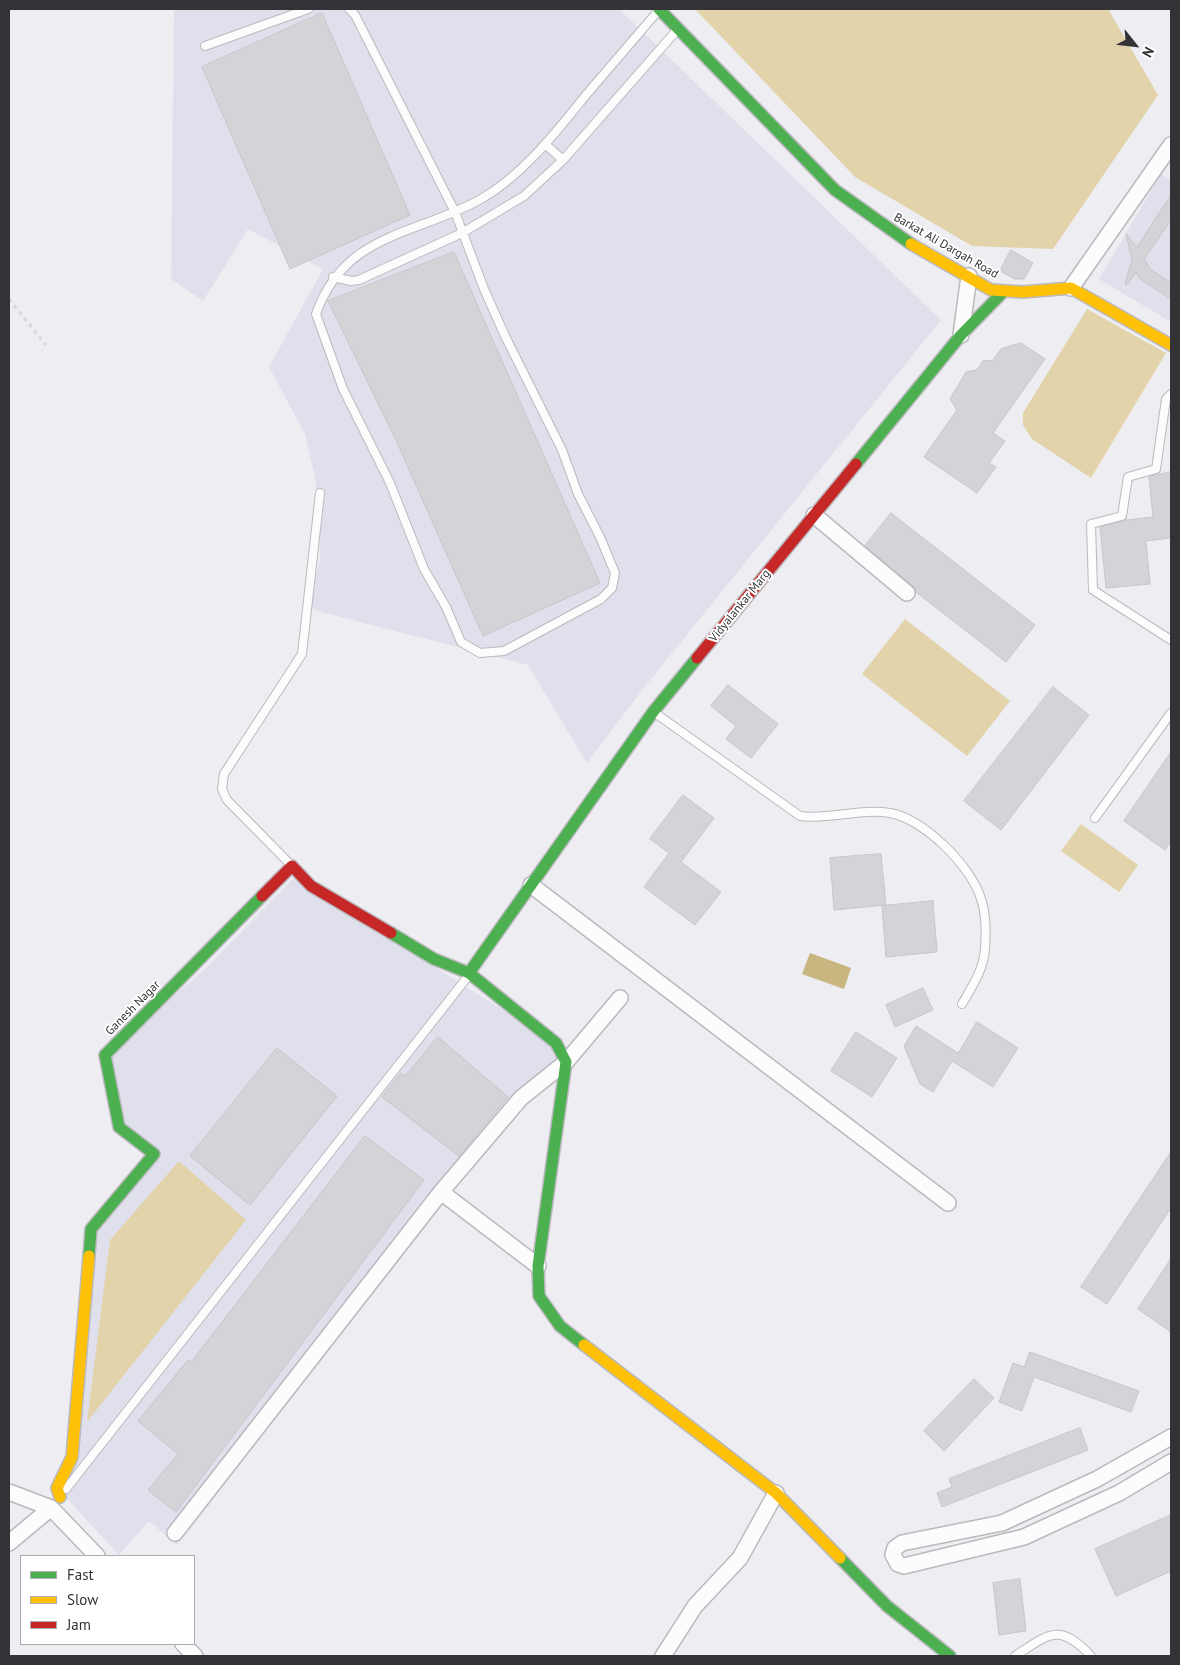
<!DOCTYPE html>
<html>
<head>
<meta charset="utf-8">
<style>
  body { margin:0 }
  #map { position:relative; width:1180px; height:1665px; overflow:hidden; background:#ededf2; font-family:"PT Sans",sans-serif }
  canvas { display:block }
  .frame { position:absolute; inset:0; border:10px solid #333337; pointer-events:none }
  .legend { position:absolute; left:20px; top:1555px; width:175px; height:90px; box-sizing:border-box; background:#fff; border:1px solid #adadaf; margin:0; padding:6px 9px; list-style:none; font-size:15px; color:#333337 }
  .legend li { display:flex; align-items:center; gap:10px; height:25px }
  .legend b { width:25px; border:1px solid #adadaf }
  .north { position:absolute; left:1110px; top:20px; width:50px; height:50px; -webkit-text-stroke:4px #fff; paint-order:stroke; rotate:119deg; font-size:14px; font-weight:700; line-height:20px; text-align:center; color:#333337 }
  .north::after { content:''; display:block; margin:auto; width:18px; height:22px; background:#333337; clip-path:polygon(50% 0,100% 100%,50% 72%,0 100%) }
</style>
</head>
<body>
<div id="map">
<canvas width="1180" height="1665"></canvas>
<div class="frame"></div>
<ul class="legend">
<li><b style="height:6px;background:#4caf50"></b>Fast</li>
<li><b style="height:6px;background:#ffc107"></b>Slow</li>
<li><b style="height:6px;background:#c62828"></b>Jam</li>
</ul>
<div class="north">N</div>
</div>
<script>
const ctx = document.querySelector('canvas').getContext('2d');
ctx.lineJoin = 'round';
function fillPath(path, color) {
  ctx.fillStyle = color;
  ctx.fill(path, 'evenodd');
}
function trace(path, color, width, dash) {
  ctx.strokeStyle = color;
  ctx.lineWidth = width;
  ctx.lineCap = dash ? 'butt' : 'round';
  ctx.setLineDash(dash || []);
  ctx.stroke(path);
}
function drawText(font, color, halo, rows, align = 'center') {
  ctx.font = font + ' "PT Sans",sans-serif';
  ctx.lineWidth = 4;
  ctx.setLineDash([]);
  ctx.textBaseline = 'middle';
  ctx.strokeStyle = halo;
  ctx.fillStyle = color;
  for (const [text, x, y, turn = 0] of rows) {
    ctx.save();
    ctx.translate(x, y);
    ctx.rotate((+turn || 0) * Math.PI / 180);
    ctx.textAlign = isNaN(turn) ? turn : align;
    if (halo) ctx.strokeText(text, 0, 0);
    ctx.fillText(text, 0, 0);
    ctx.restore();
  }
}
const built = new Path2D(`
  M 174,9 L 619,9 L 941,320 L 643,689 L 587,763 L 528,665 L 317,611 L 307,603 L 320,561 L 319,513 L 315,478 L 305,434 L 269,367 L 323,269 L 248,229 L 203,301 L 171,279 Z
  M 1161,174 L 1171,180 L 1171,322 L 1099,279 Z
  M 293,879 L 556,1043 L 562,1052 L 177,1545 L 149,1521 L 119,1555 L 57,1488 L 72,1457 L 91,1229 L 153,1154 L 119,1127 L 105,1055 L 204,970 Z`);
const green = new Path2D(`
  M 695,9 L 1108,9 L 1158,95 L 1053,249 L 972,246 L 855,177 Z
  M 1087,309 L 1166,353 L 1091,478 L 1032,439 L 1023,425 L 1023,413 Z
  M 905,619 L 1010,701 L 967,756 L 862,674 Z
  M 1081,824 L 1138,865 L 1119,892 L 1061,851 Z
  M 179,1161 L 246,1220 L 87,1422 L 110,1240 Z`);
const water = new Path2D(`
  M 810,953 L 851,968 L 844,989 L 802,974 Z`);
const building = new Path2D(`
  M 322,13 L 410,215 L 290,269 L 202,67 Z
  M 1171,195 L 1171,220 L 1144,259 L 1150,269 L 1171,283 L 1171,299 L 1140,279 L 1136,272 L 1127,285 L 1125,284 L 1132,259 L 1126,234 L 1137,247 Z
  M 1011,250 L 1033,263 L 1024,279 L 1015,279 L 1000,271 Z
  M 454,252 L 600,583 L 483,636 L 395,438 L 328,301 Z
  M 1021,343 L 1045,359 L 993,433 L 1005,441 L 989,463 L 996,467 L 977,493 L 924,457 L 957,410 L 950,399 L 966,372 L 977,370 L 983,361 L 993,360 L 1001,349 Z
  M 1171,472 L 1171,538 L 1146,541 L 1150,584 L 1106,588 L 1100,527 L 1126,520 L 1153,517 L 1149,477 Z
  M 891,513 L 1035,625 L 1006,662 L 916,592 L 913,586 L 865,546 Z
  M 728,685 L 778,724 L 751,758 L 726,739 L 736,726 L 711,706 Z
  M 1053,687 L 1089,715 L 1001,830 L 964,801 Z
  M 1171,752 L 1171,841 L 1165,850 L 1124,821 Z
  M 683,795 L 714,818 L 681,862 L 721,892 L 695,925 L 644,887 L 669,853 L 650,839 Z
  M 881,854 L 886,905 L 834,910 L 830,858 Z
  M 933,901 L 937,952 L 886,957 L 882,906 Z
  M 923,988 L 933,1010 L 895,1027 L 886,1005 Z
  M 977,1022 L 1018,1048 L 993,1087 L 952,1061 L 933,1092 L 920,1084 L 904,1046 L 916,1026 L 958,1053 Z
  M 856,1032 L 897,1058 L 872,1097 L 831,1071 Z
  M 438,1037 L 508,1097 L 459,1156 L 382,1097 L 401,1073 L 405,1076 Z
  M 277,1048 L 337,1096 L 250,1205 L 190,1156 Z
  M 365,1136 L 424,1180 L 176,1512 L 148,1490 L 178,1454 L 138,1421 L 188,1360 L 191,1362 Z
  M 1171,1152 L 1171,1208 L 1107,1304 L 1081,1287 Z
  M 1171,1259 L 1171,1332 L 1138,1309 Z
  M 1030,1352 L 1139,1391 L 1131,1412 L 1034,1377 L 1022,1411 L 999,1402 L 1013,1363 L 1024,1367 Z
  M 974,1379 L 994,1398 L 944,1451 L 924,1431 Z
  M 1080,1428 L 1088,1450 L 942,1507 L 937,1493 L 952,1487 L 949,1479 Z
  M 1171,1515 L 1171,1571 L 1116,1596 L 1095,1549 Z
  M 1020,1579 L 1026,1631 L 999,1635 L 993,1583 Z`);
const path = new Path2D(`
  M 9,299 L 46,345`);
const lane = new Path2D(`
  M 349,9 L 355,15 L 455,212 L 484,289 L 505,336 L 562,450 L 578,494 L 600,537 L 615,573 L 612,588 L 601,599 L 504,651 L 480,653 L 461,642 L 446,607 L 424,569 L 390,483 L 343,389 L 316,314 C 345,232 415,236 481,199 C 523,175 556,132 586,95 C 610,67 634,39 658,11
  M 205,46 L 308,9
  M 545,144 L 563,160
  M 333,277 L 351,281 L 359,280 L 462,233 L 524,196 L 563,160 L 677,30
  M 1171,394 L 1166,399 L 1156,469 L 1128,477 L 1122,516 L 1091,524 L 1093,590 L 1171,640
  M 655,713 L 800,816 C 830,820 860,808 890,813 C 924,819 972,867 981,899 C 986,913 986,934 985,948 C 984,969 972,987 962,1004
  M 1095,818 L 1171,713
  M 292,866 L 227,800 L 222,789 L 224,774 L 302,654 L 320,493
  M 66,1489 L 469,975
  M 1015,1656 C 1049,1634 1059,1622 1091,1656`);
const street = new Path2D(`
  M 1071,288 L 1171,145
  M 961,335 L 969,276
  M 814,515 L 907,593
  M 531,885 L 948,1203
  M 441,1192 L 538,1266
  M 1171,1437 L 1097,1479 L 1002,1523 L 902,1543 L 895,1548 L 893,1555 L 898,1564 L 904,1566 L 1024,1537 L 1119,1493 L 1171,1462
  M 9,1492 L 51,1508 L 97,1556
  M 175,1533 L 441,1192 L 521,1098 L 566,1062 L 620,998
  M 9,1543 L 51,1508
  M 183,1644 L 195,1656
  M 663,1656 L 695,1606 L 740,1558 L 776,1493`);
const fast = new Path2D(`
  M 659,9 L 835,190 L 911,244
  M 856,464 L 961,335 L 1004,291
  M 391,933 L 434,959 L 469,973 L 556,1043 L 566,1062 L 538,1266 L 539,1296 L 560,1326 L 584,1345
  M 469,973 L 653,712 L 697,658
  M 89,1256 L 91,1229 L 154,1154 L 119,1127 L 105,1055 L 262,896
  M 840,1558 L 887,1606 L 950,1656`);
const slow = new Path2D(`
  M 911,244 L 991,290 L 1023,292 L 1071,288 L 1171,345
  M 584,1345 L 776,1493 L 840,1558
  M 60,1497 L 57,1488 L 72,1457 L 89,1256`);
const jam = new Path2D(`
  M 697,658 L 856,464
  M 262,896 L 292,866 L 311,886 L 391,933`);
const streetNames = [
  ["Barkat Ali Dargah Road",946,246,30],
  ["Vidyalankar Marg",740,606,-51],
  ["Ganesh Nagar",133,1008,-45]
];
fillPath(built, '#e0e0ec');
fillPath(green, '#e3d3ab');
fillPath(water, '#c9b57e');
fillPath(building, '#d4d4d8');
trace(building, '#c6c6ca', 1);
trace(lane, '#bab9be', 10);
trace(street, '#bab9be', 18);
trace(fast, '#bab9be', 14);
trace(slow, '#bab9be', 14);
trace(jam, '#bab9be', 14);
trace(path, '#d9d9dc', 3, [4, 4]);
trace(lane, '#fcfcfd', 8);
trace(street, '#fcfcfd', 15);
trace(fast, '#4caf50', 11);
trace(slow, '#ffc107', 11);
trace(jam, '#c62828', 11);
drawText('12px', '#333337', '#fff', streetNames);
</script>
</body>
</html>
